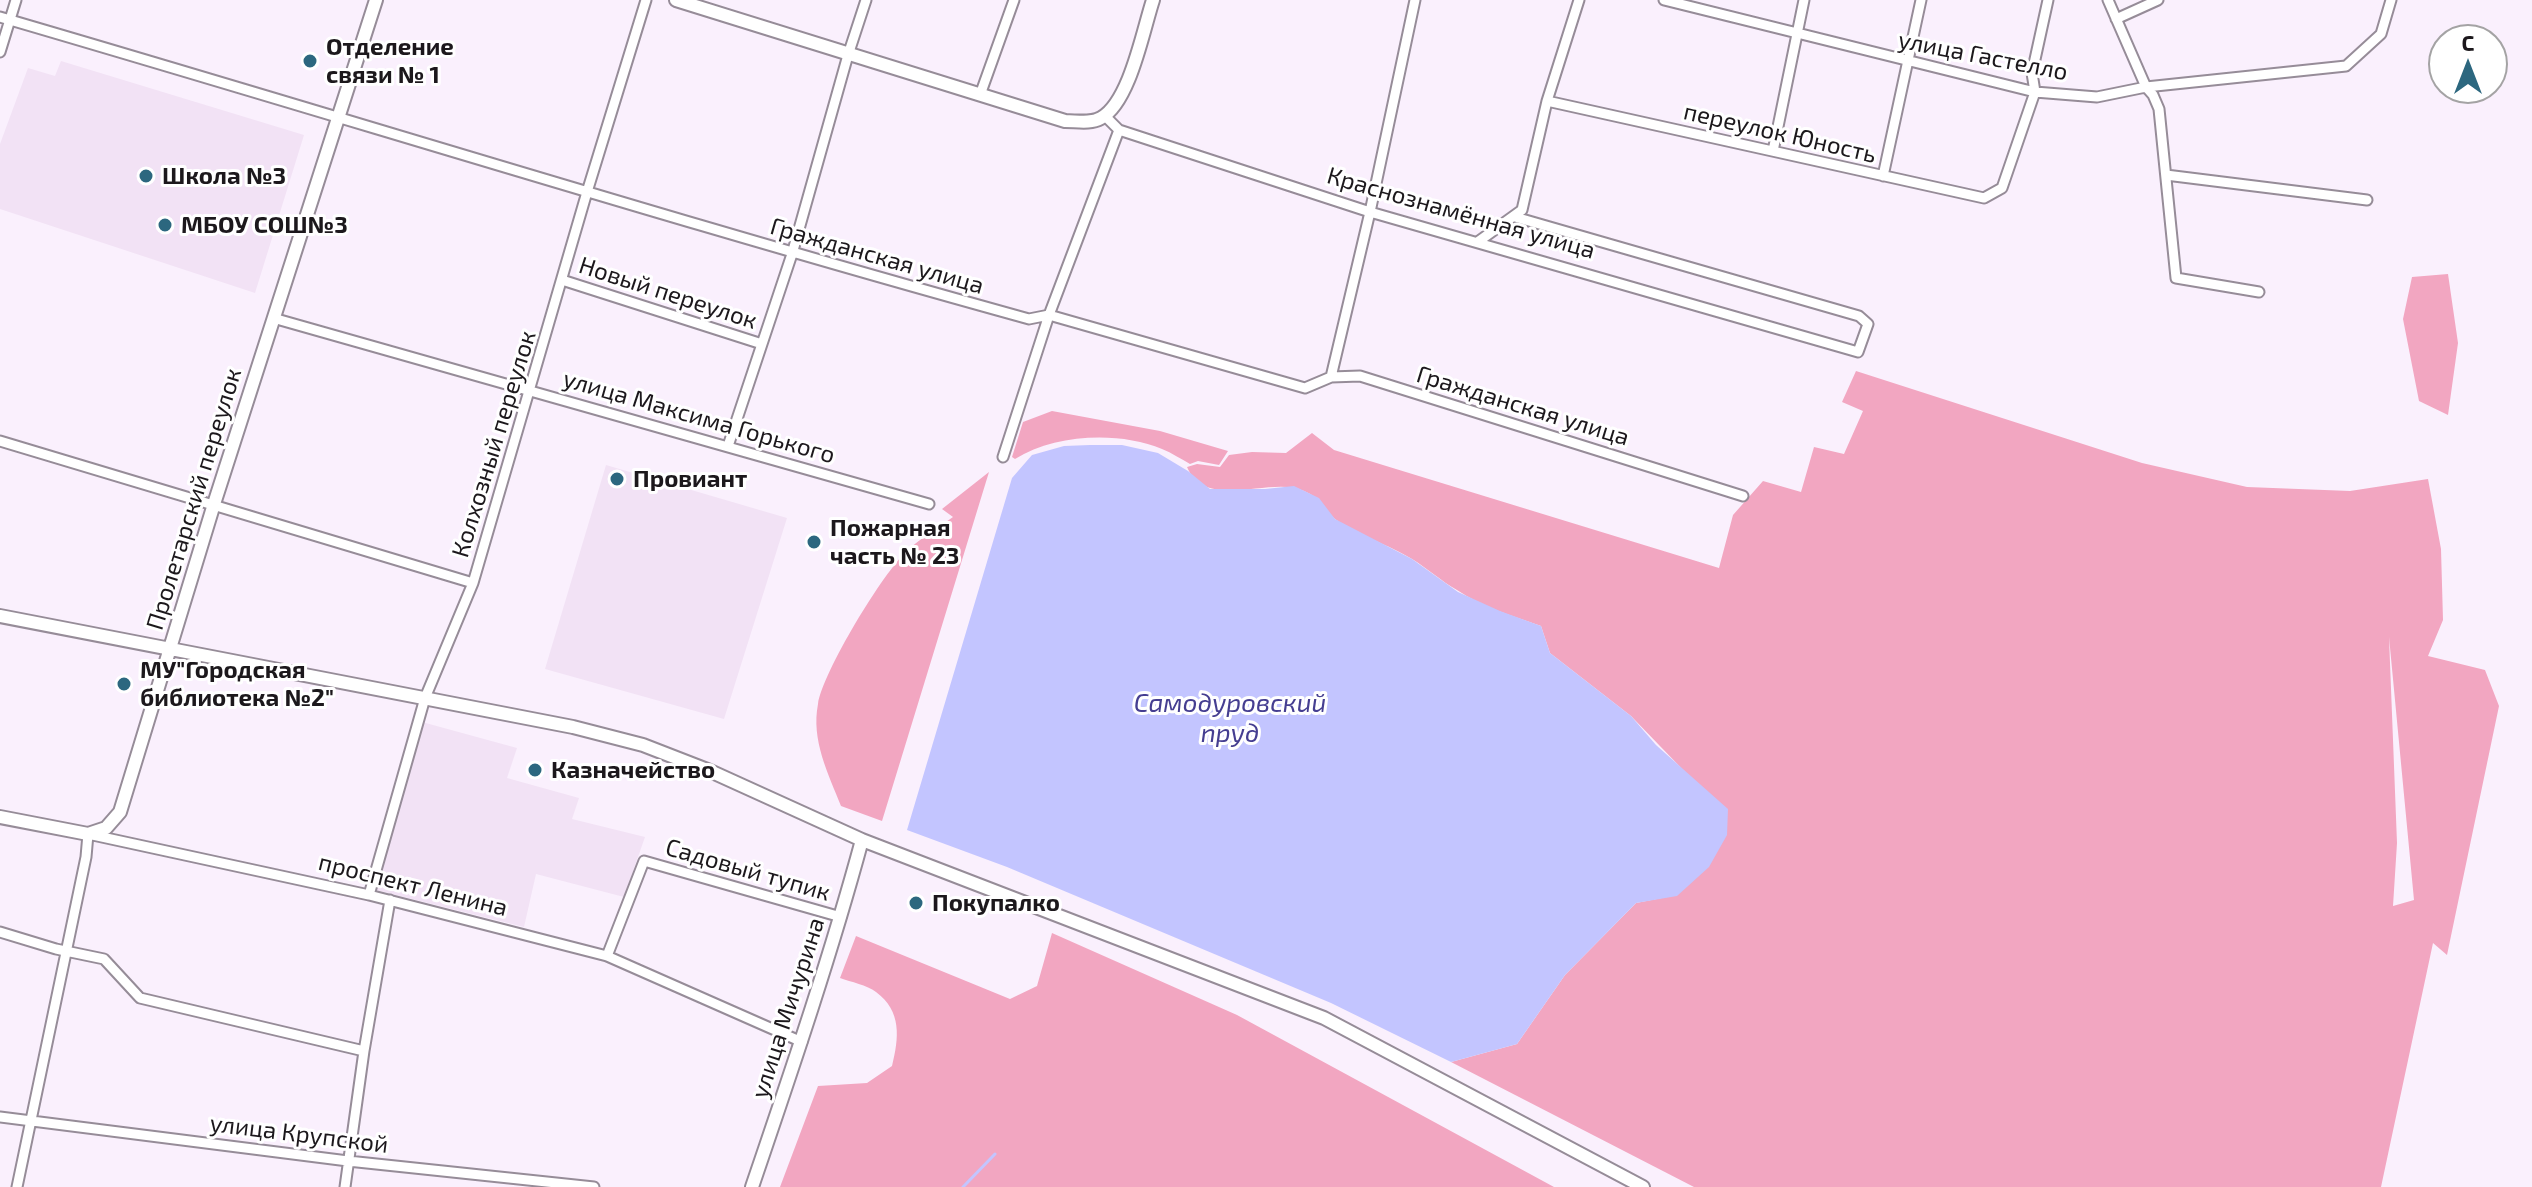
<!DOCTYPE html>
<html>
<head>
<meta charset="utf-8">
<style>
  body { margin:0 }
  #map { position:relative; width:2532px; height:1187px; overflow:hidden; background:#faf0fd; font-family:"Exo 2",sans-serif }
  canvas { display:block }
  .north { position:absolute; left:2428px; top:24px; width:80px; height:80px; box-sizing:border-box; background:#fff; border:2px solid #a4a3a4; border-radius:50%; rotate:0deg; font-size:22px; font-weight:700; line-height:32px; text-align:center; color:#1c181c }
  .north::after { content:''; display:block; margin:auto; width:28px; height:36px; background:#2c677f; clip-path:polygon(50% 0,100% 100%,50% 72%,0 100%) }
</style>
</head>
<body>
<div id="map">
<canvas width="2532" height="1187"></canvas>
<div class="north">С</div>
</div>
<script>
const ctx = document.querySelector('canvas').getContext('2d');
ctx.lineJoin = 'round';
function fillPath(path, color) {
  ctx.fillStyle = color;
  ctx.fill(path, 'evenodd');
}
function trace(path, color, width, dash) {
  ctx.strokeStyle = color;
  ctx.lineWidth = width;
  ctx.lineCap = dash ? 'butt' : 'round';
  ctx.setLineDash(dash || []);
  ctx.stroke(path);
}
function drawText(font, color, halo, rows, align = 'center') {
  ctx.font = font + ' "Exo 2",sans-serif';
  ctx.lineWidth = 6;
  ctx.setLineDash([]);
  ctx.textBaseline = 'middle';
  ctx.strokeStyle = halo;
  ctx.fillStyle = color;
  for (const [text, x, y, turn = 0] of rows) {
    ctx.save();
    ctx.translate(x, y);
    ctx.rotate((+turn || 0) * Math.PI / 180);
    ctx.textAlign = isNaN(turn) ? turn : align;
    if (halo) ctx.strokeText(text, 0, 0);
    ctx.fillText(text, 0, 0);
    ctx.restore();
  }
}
const built = new Path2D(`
  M 61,61 L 304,135 L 255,293 L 0,209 L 0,144 L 28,68 L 55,76 Z
  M 606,465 L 787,518 L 724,719 L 545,669 Z
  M 422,722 L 517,748 L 507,778 L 579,798 L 572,819 L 645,837 L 624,897 L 536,874 L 524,927 L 376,890 Z`);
const green = new Path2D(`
  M 2448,274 L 2458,343 L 2448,415 L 2419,401 L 2403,319 L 2412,277 Z
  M 1856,371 L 2142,463 L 2247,487 L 2350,491 L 2428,479 L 2441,549 L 2443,620 L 2428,656 L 2485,670 L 2499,706 L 2447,955 L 2433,943 L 2381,1187 L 1694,1187 L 1451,1062 L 1517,1044 L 1565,975 L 1636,903 L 1677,895 L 1687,774 L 1631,716 L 1550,653 L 1541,626 C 1513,616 1482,607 1457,590 C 1441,581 1427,568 1412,559 C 1390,545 1354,534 1335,519 C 1322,508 1324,500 1304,491 C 1272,475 1206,512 1187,467 L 1197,464 L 1220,467 L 1229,455 L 1252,452 L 1286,453 L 1312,433 L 1334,450 L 1719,568 L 1733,515 L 1763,481 L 1801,492 L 1814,447 L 1844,454 L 1863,411 L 1842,402 ZM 2389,637 L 2414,900 L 2393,906 L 2397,843 Z
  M 1052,411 L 1160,431 L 1228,451 L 1219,465 L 1198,461 L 1190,464 C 1181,459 1172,453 1162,449 C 1119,431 1055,434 1015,459 L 1012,457 L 1023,422 Z
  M 989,472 L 882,821 L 841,806 C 828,773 811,740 818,704 C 823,672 883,572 908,550 C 921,538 938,528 953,517 L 942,509 Z
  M 1052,933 L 1237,1015 L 1554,1187 L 780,1187 L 818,1086 L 867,1083 L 892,1066 C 899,1038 902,1011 876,992 C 867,985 851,982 840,978 L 856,936 L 1010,999 L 1037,986 Z`);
const water = new Path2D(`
  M 1090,445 L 1122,445 L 1158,453 L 1188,471 L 1210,489 L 1265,489 L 1294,486 L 1319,498 L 1335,519 L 1412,559 L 1458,592 L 1500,611 L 1541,626 L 1550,653 L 1631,716 L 1656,745 L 1728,809 L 1727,835 L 1709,867 L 1677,896 L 1636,903 L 1565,975 L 1517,1044 L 1451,1062 L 1331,1003 L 1007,867 L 907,830 L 1012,478 L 1032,455 L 1064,446 Z`);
const stream = new Path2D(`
  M 963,1187 L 995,1154`);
const street = new Path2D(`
  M 1664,0 L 2035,92 L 2097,97 L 2146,87 L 2346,66 L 2381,34 L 2391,0
  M 2108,0 L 2146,87 L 2153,95 L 2159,109 L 2176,278 L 2259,292
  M 0,17 C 343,117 684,224 1029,319 L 1049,315 L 1305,388 L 1331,377 L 1360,376 L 1743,496
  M 2116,19 L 2158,0
  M 0,52 L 16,0
  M 980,95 L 1014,0
  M 1547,101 L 1984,198 L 2002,188 L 2035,92 L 2032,73 L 2048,0
  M 1105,116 L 1119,130 L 1370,212 L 1858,352 L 1868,324 L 1859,316 L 1515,217
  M 1773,151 L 1804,0
  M 2166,175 L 2367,200
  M 1883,176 L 1921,0
  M 1479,241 L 1522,210 L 1547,101 L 1579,0
  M 562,280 L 762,344
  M 273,318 L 929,504
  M 1331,377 L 1370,212 L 1415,0
  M 0,441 L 473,583
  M 728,446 L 792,254 L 848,55 L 866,0
  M 1003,457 L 1049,315 L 1119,130
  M 369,895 L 425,698 L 473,583 L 587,192 L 646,0
  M 0,932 L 56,949 L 104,959 L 140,998 L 364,1051
  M 607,956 L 644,861 L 841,917
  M 0,1117 L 348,1161 L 594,1187
  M 17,1187 L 86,857 L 88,834 L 369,895 L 607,956 L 802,1042
  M 345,1187 L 364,1051 L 390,900`);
const secondary = new Path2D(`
  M 676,0 L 1065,121 C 1077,121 1090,124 1101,118 C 1130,102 1143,30 1153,0
  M 0,616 L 573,727 L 643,745 L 710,771 L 862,840 L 1324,1018 L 1643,1187
  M 0,817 L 88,834 L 106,828 L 120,812 L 214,504 L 376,0
  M 752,1187 C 791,1072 830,958 862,840`);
const markers = [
  [310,61,8,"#2c677f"],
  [146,176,8,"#2c677f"],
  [165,225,8,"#2c677f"],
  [617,479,8,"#2c677f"],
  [814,542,8,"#2c677f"],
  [124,684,8,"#2c677f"],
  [535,770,8,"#2c677f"],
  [916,903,8,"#2c677f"]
];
const poiNames = [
  ["Отделение",326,47],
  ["связи № 1",326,75],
  ["Школа №3",162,176],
  ["МБОУ СОШ№3",181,225],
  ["Провиант",633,479],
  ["Пожарная",830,528],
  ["часть № 23",830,556],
  ["МУ\"Городская",140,670],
  ["библиотека №2\"",140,698],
  ["Казначейство",551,770],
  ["Покупалко",932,903]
];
const streetNames = [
  ["улица Гастелло",1983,56,11],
  ["переулок Юность",1780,133,13],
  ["Краснознамённая улица",1461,213,16],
  ["Гражданская улица",877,256,16],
  ["Новый переулок",668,293,18],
  ["Гражданская улица",1523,406,17],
  ["улица Максима Горького",699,417,16],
  ["Колхозный переулок",494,444,-73],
  ["Пролетарский переулок",194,499,-73],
  ["Садовый тупик",748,870,16],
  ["проспект Ленина",413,885,14],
  ["улица Мичурина",788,1008,-72],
  ["улица Крупской",299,1134,7]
];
const waterNames = [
  ["Самодуровский",1230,703],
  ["пруд",1230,733]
];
fillPath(built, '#f2e2f5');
fillPath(green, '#f2a6c1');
fillPath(water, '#c3c5ff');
trace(stream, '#c3c5ff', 3);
trace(street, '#968c98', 13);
trace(secondary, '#968c98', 16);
trace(street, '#fff', 9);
trace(secondary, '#fff', 12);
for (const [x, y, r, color] of markers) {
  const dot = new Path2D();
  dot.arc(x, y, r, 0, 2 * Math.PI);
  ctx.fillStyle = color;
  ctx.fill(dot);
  trace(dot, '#fff', 3);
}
drawText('bold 24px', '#1c181c', '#fff', poiNames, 'left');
drawText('24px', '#1c181c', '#fff', streetNames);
drawText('italic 26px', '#453e91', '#fff', waterNames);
</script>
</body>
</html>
